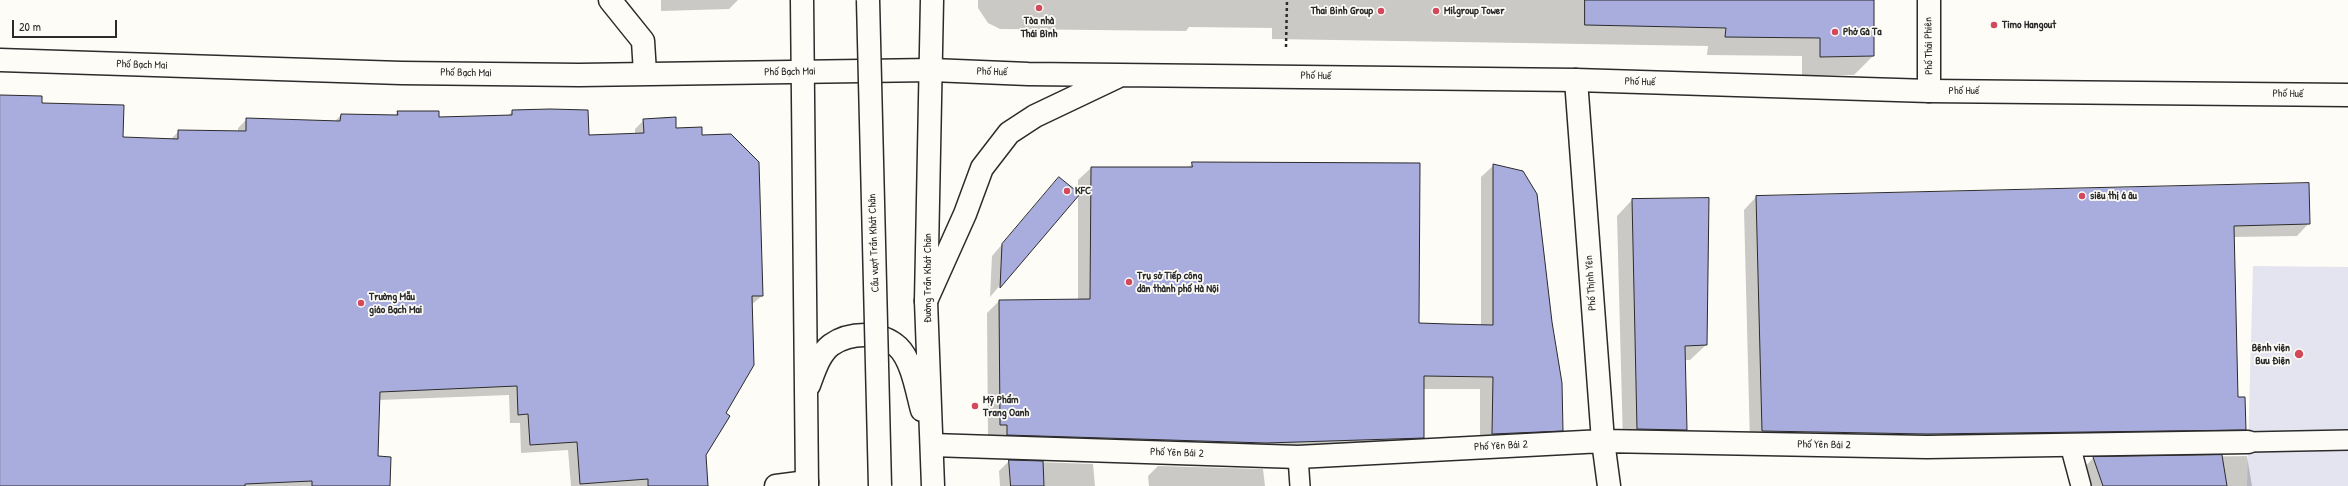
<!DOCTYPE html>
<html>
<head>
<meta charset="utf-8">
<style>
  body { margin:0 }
  #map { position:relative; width:2348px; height:486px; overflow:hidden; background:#fdfcf7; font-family:"Patrick Hand",sans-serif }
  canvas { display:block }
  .scale { position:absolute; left:12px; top:20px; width:105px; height:18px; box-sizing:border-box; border:2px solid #2b2b2b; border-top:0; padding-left:5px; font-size:12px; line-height:14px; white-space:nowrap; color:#2b2b2b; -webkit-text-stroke:3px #fdfcf7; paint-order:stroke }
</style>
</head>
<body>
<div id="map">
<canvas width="2348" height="486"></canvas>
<div class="scale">20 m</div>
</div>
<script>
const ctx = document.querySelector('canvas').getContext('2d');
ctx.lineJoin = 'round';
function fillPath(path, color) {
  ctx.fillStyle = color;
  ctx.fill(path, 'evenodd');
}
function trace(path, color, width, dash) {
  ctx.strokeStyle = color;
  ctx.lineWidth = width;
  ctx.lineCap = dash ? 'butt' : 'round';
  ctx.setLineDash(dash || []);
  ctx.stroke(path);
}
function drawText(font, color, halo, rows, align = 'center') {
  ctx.font = font + ' "Patrick Hand",sans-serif';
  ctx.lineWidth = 3.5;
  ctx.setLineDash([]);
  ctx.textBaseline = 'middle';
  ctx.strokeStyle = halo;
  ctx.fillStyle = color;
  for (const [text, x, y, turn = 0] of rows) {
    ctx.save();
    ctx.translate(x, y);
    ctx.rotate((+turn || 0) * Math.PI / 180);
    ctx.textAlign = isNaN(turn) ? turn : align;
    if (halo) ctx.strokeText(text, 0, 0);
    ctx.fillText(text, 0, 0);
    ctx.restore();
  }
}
const built = new Path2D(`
  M 2253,266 L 2348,267 L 2348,486 L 2247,486 Z`);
const shadow = new Path2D(`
  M 661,0 L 738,0 L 729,9 L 661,11 Z
  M 978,0 L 1873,0 L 1873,56 L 1854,75 L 1802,75 L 1802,56 L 1707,55 L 1708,46 L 1272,39 L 1272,28 L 1189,27 L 1186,31 L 1000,29 L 988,23 L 978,8 Z
  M 0,95 L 41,97 L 41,104 L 122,138 L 170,140 L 179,131 L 238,132 L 238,128 L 247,119 L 334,122 L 341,115 L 394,116 L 398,112 L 438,118 L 507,116 L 513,111 L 588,136 L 635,135 L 635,129 L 644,120 L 701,136 L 762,296 L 751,305 L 724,413 L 705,455 L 707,486 L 571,486 L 568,450 L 521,453 L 520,423 L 510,423 L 509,395 L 379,400 L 377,457 L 389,486 L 0,486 Z
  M 1193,163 L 1418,324 L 1481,325 L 1481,177 L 1494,165 L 1562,430 L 1549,443 L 1480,447 L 1480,389 L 1423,389 L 1423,437 L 1410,450 L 988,438 L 987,313 L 1000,300 L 1078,300 L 1078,194 L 990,297 L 992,256 L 1059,178 L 1078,194 L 1078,180 L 1091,168 L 1188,168 Z
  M 1756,197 L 2309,223 L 2297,236 L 2233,237 L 2238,398 L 2245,429 L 2232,442 L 1750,444 L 1744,210 Z
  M 1708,199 L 1706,345 L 1690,360 L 1684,360 L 1686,430 L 1671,445 L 1623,444 L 1617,216 L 1632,200 Z
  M 2247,456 L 2252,486 L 2089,486 L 2083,469 L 2093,458 Z
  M 1009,461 L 1093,464 L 1095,486 L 1000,486 L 999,471 Z
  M 1158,466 L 1263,469 L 1265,486 L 1149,486 L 1148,476 Z`);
const building = new Path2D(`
  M 1585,0 L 1874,0 L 1874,56 L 1820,57 L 1820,38 L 1725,37 L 1726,28 L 1585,25 Z
  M 0,95 L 42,96 L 42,103 L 124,105 L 123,137 L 178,139 L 178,130 L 246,131 L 246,118 L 340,121 L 341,114 L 398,115 L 397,111 L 439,111 L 439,117 L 512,115 L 512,110 L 550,109 L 588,110 L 589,135 L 644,133 L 643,119 L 676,117 L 676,128 L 702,127 L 702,135 L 731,134 L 759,162 L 763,296 L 752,296 L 754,365 L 726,413 L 730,416 L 706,455 L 708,486 L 648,486 L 648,479 L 580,484 L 577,442 L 530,445 L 528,414 L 518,415 L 517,386 L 380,392 L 378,456 L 391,457 L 390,486 L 312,486 L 312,481 L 245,484 L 245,486 L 0,486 Z
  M 1192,162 L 1420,163 L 1419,323 L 1449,324 L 1493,325 L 1493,164 L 1523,171 L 1537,194 L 1552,322 L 1562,383 L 1563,431 L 1492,434 L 1493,377 L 1424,376 L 1424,438 L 1266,443 L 1007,435 L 1007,425 L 1000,425 L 999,300 L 1090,299 L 1091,167 L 1192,167 Z
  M 1059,177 L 1080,194 L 1000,288 L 1002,244 Z
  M 2309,183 L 2310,224 L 2234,226 L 2238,397 L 2245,397 L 2246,430 L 1927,434 L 1762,431 L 1756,196 Z
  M 1709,198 L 1707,345 L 1685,346 L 1687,430 L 1637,429 L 1632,199 Z
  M 2222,455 L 2227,486 L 2103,486 L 2093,457 Z
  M 1009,460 L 1043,461 L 1044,486 L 1011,486 Z`);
const path = new Path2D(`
  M 1286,47 L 1287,0`);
const lane = new Path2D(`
  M 2248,442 L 2348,440
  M 2070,445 L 2081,486
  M 1298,457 L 1300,486`);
const street = new Path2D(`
  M 610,0 L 643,41 L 645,73
  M 1929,0 L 1929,91
  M 1576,80 L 1603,441 L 1609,486
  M 932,445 L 1298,457 L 1603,441 L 1927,447 L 2248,442
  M 776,486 L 807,482`);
const secondary = new Path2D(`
  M 0,60 L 401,73 L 579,75 L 932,70 L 1028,74 L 1576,80 L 1929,91 L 2348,95
  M 926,301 L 965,214 L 982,168 L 1009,133 L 1035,116 L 1117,77`);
const primary = new Path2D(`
  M 802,0 L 807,486
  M 932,0 L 926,301 L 933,486
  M 809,385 C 814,372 819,354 831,345 C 850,332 881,331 898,347 C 912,360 917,392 922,410`);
const primaryBridge = new Path2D(`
  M 868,0 L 880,486`);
const markers = [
  [1039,8,4,"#d1495b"],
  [1381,11,4,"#d1495b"],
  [1436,11,4,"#d1495b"],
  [1994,25,4,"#d1495b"],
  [1835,32,4,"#d1495b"],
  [1067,191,4,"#d1495b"],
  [2082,196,4,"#d1495b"],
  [1129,282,4,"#d1495b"],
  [361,303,4,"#d1495b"],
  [2299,354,5,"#d1495b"],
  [975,406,4,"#d1495b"]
];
const poiNames = [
  ["Thai Binh Group",1373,11,"right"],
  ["Milgroup Tower",1444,11],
  ["Tòa nhà",1039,21,"center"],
  ["Thái Bình",1039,34,"center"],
  ["Timo Hangout",2002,25],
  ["Phở Gà Ta",1843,32],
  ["KFC",1075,191],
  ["siêu thị á âu",2090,196],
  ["Trụ sở Tiếp công",1137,276],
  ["dân thành phố Hà Nội",1137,289],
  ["Trường Mẫu",369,297],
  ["giáo Bạch Mai",369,310],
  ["Bệnh viện",2290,348,"right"],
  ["Bưu Điện",2290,361,"right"],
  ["Mỹ Phẩm",983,400],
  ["Trang Oanh",983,413]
];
const streetNames = [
  ["Phố Thái Phiên",1929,46,-91],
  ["Phố Bạch Mai",142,65,2],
  ["Phố Bạch Mai",790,72,-1],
  ["Phố Huế",992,72,2],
  ["Phố Bạch Mai",466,73,1],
  ["Phố Huế",1316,76,1],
  ["Phố Huế",1640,82,2],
  ["Phố Huế",1964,91],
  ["Phố Huế",2288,94,1],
  ["Cầu vượt Trần Khát Chân",874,243,-92],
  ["Đường Trần Khát Chân",928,278,-90],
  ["Phố Thịnh Yên",1591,283,-94],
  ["Phố Yên Bái 2",1824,445,1],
  ["Phố Yên Bái 2",1501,446,-3],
  ["Phố Yên Bái 2",1177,453,2]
];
fillPath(built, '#e4e4f0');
fillPath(shadow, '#0003');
fillPath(building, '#a9adde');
trace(building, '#2b2b2b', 1);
trace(lane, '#2b2b2b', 22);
trace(street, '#2b2b2b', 25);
trace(secondary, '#2b2b2b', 25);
trace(primary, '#2b2b2b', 25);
trace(path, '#2b2b2b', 2.5, [3, 3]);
trace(lane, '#fdfcf7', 19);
trace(street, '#fdfcf7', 22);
trace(secondary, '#fdfcf7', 22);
trace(primary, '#fdfcf7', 22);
trace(primaryBridge, '#2b2b2b', 25, []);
trace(primaryBridge, '#fdfcf7', 22);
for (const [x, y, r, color] of markers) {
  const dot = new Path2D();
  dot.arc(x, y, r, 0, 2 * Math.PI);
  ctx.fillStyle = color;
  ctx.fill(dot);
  trace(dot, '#fdfcf7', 1.5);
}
drawText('bold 11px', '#2b2b2b', '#fdfcf7', poiNames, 'left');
drawText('11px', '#2b2b2b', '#fdfcf7', streetNames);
</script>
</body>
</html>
